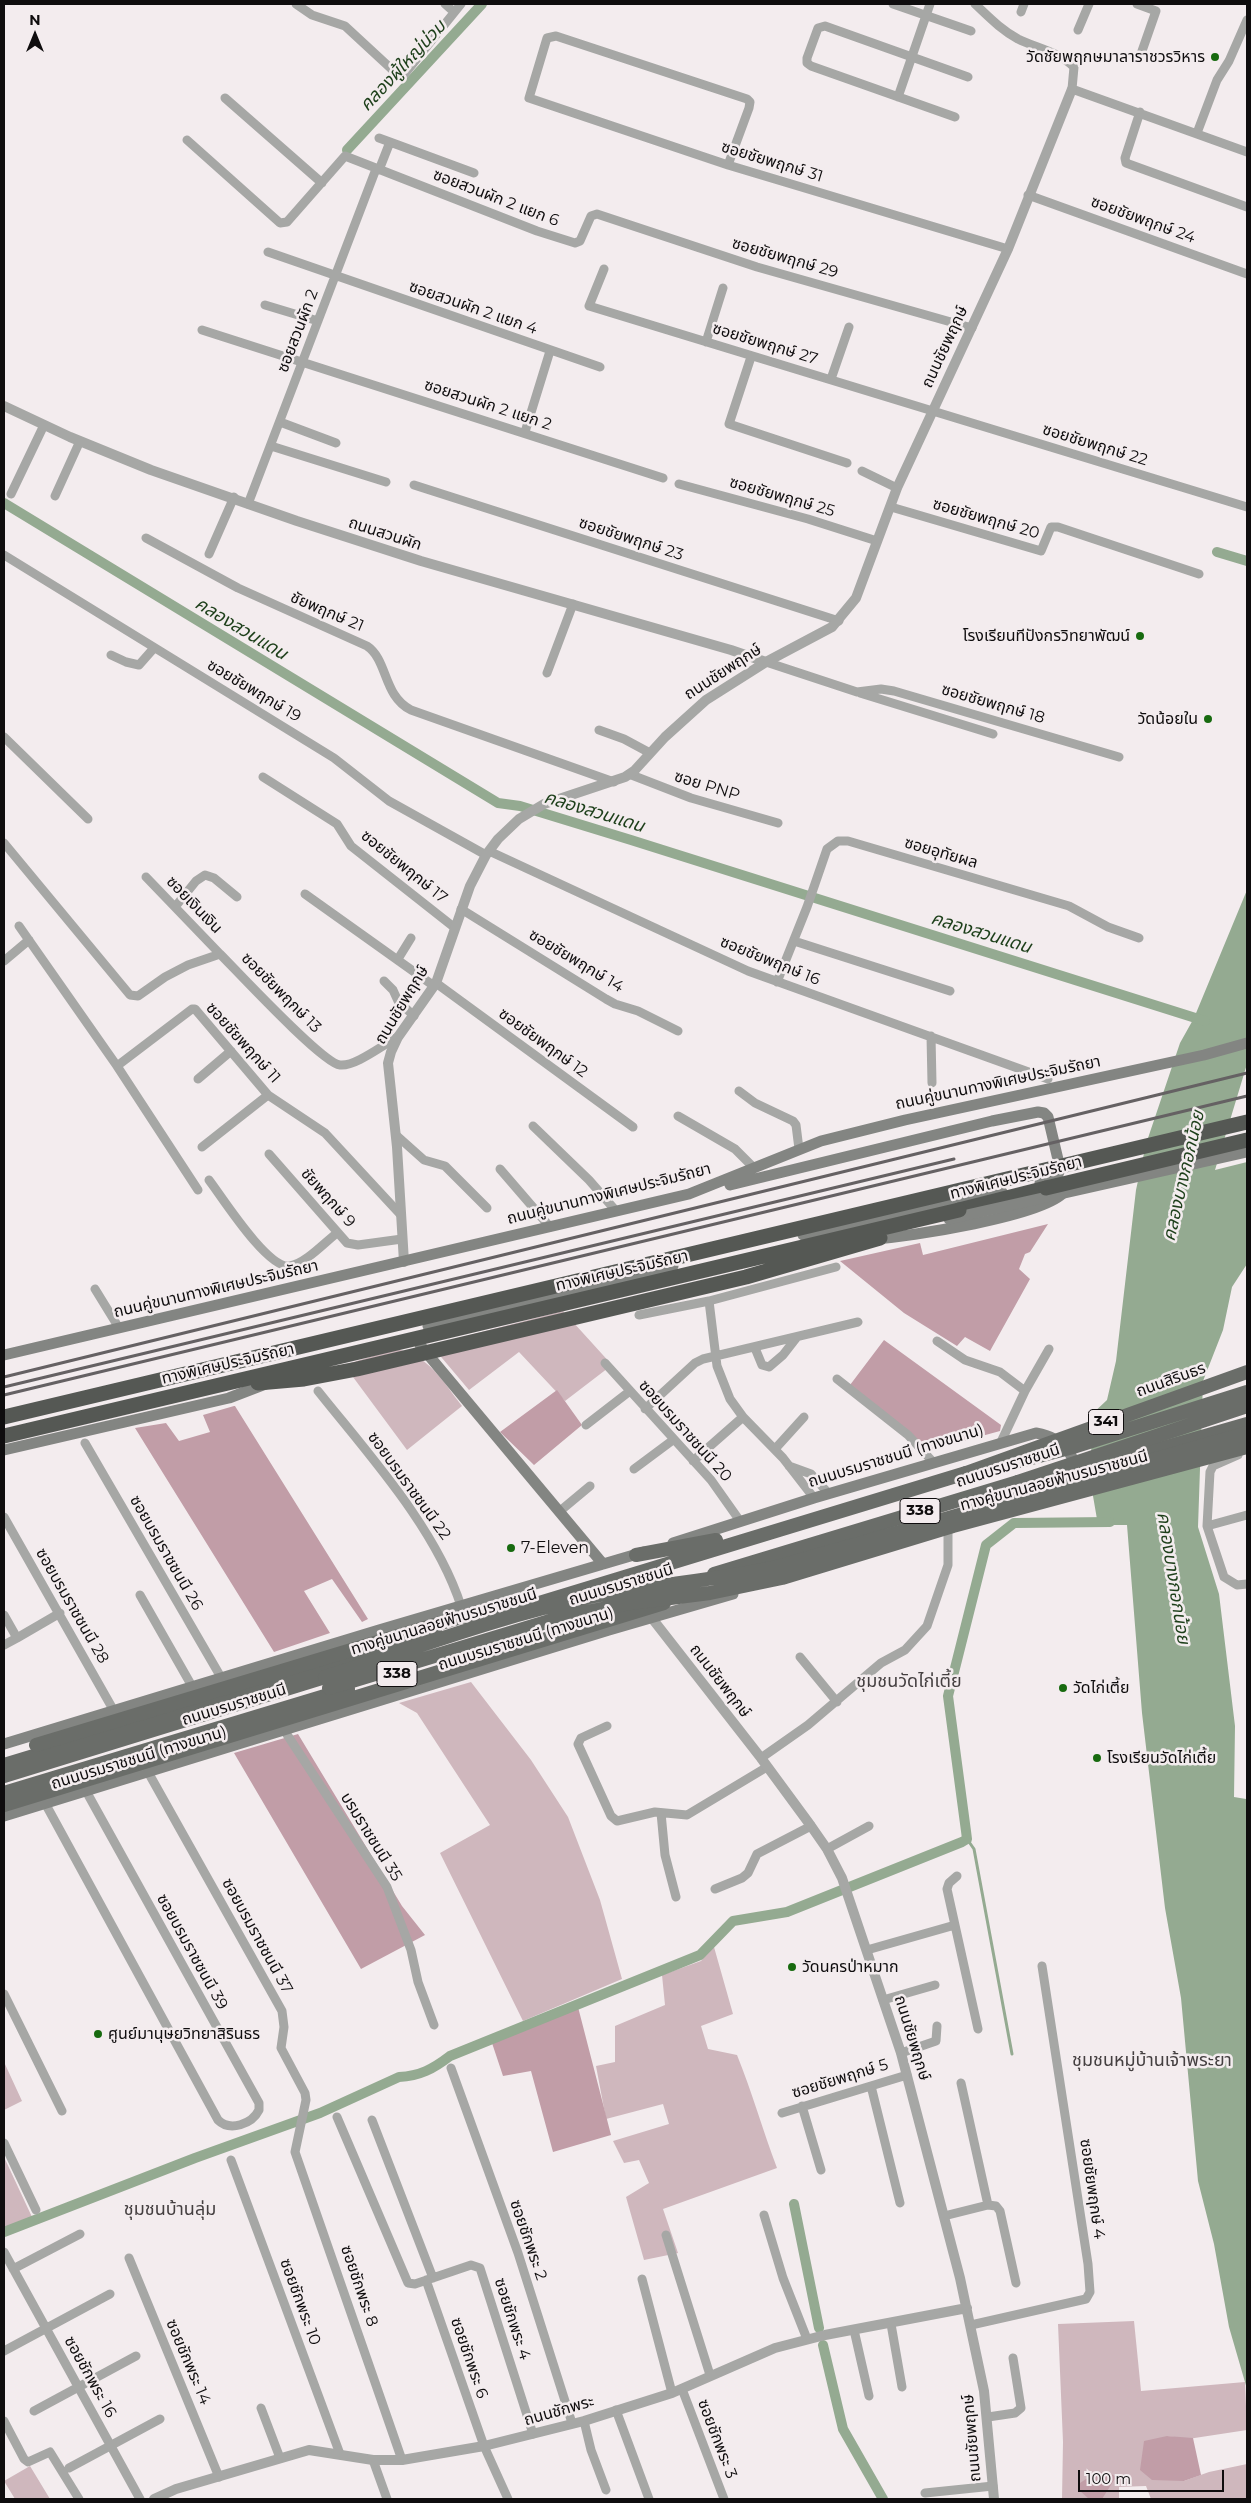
<!DOCTYPE html>
<html>
<head>
<meta charset="utf-8">
<style>
  body { margin:0 }
  #map { position:relative; width:1251px; height:2503px; overflow:hidden; background:#f3ecee; font-family:Montserrat,sans-serif }
  canvas { display:block }
  .frame { position:absolute; inset:0; border:5px solid #0f0d0e; pointer-events:none }
  .north { position:absolute; left:10px; top:10px; width:50px; height:50px; -webkit-text-stroke:4px #f3ecee; paint-order:stroke; rotate:0deg; font-size:14px; font-weight:700; line-height:20px; text-align:center; color:#0f0d0e }
  .north::after { content:''; display:block; margin:auto; width:18px; height:22px; background:#0f0d0e; clip-path:polygon(50% 0,100% 100%,50% 72%,0 100%) }
  .scale { position:absolute; left:1078px; top:2470px; width:146px; height:22px; box-sizing:border-box; border:2px solid #0f0d0e; border-top:0; padding-left:6px; font-size:15px; line-height:18px; white-space:nowrap; color:#0f0d0e; -webkit-text-stroke:4px #f3ecee; paint-order:stroke }
</style>
</head>
<body>
<div id="map">
<canvas width="1251" height="2503"></canvas>
<div class="frame"></div>
<div class="north">N</div>
<div class="scale">100 m</div>
</div>
<script>
const ctx = document.querySelector('canvas').getContext('2d');
ctx.lineJoin = 'round';
function fillPath(path, color) {
  ctx.fillStyle = color;
  ctx.fill(path, 'evenodd');
}
function trace(path, color, width, dash) {
  ctx.strokeStyle = color;
  ctx.lineWidth = width;
  ctx.lineCap = dash ? 'butt' : 'round';
  ctx.setLineDash(dash || []);
  ctx.stroke(path);
}
function drawText(font, color, halo, rows, align = 'center') {
  ctx.font = font + ' Montserrat,"Noto Sans Thai",sans-serif';
  ctx.lineWidth = 5;
  ctx.setLineDash([]);
  ctx.textBaseline = 'middle';
  ctx.strokeStyle = halo;
  ctx.fillStyle = color;
  for (const [text, x, y, turn = 0] of rows) {
    ctx.save();
    ctx.translate(x, y);
    ctx.rotate((+turn || 0) * Math.PI / 180);
    ctx.textAlign = isNaN(turn) ? turn : align;
    if (halo) ctx.strokeText(text, 0, 0);
    ctx.fillText(text, 0, 0);
    ctx.restore();
  }
}
const green = new Path2D(`
  M 563,1311 L 612,1365 L 565,1401 L 519,1352 L 469,1390 L 431,1345 Z
  M 396,1349 C 428,1354 444,1383 462,1406 L 407,1450 L 353,1377 L 350,1363 Z
  M 471,1682 L 531,1760 L 568,1817 L 600,1900 L 622,1979 L 523,2021 L 440,1853 L 490,1825 L 417,1713 L 399,1703 Z
  M 714,1947 L 733,2014 L 701,2026 L 708,2049 L 737,2055 C 752,2092 763,2131 777,2168 L 663,2209 L 678,2253 L 644,2260 L 626,2197 L 649,2183 L 639,2160 L 624,2163 L 613,2141 L 669,2124 L 663,2104 L 606,2119 L 596,2066 L 615,2062 L 615,2026 L 665,2005 L 662,1975 L 701,1961 Z
  M 4,2062 L 22,2101 L 4,2110 Z
  M 4,2157 L 32,2217 L 4,2228 Z
  M 1134,2321 L 1141,2391 L 1245,2382 L 1247,2430 L 1188,2439 L 1167,2436 L 1184,2481 L 1209,2472 L 1247,2464 L 1247,2499 L 1151,2499 L 1146,2486 L 1119,2487 L 1119,2499 L 1062,2499 L 1063,2442 L 1058,2324 Z
  M 30,2466 L 50,2499 L 15,2499 L 4,2481 Z`);
const forest = new Path2D(`
  M 1048,1224 L 1030,1252 L 1025,1254 L 1019,1269 L 1030,1279 L 990,1351 L 965,1337 L 957,1346 L 904,1313 L 840,1261 L 920,1243 L 923,1255 Z
  M 884,1340 L 1001,1425 L 1000,1431 L 927,1451 L 850,1385 Z
  M 557,1390 L 582,1425 L 534,1465 L 500,1432 Z
  M 234,1406 L 235,1406 L 368,1619 L 362,1622 L 332,1579 L 304,1591 L 330,1633 L 274,1652 L 135,1428 L 166,1423 L 179,1441 L 210,1432 L 203,1415 Z
  M 298,1734 L 402,1906 L 425,1935 L 361,1969 L 234,1753 Z
  M 578,2007 L 611,2135 L 553,2152 L 531,2071 L 503,2076 L 492,2043 Z
  M 1167,2436 L 1193,2438 L 1201,2475 L 1184,2481 L 1152,2480 L 1140,2470 L 1144,2441 Z
  M 1107,2471 L 1116,2477 L 1102,2499 L 1089,2499 L 1080,2491 L 1080,2483 L 1092,2475 Z`);
const water = new Path2D(`
  M 1247,890 L 1247,1064 L 1215,1170 L 1247,1162 L 1247,1264 L 1232,1287 L 1223,1330 L 1203,1381 L 1198,1527 L 1219,1594 L 1235,1726 L 1234,1797 L 1246,1799 L 1247,2389 L 1229,2327 L 1214,2244 L 1198,2181 L 1181,1998 L 1165,1908 L 1142,1713 L 1127,1525 L 1098,1525 L 1093,1496 L 1090,1416 L 1107,1400 L 1116,1361 L 1136,1190 L 1146,1144 L 1180,1043 L 1194,1018 Z`);
const stream = new Path2D(`
  M 967,1839 L 974,1849 L 1012,2054`);
const canal = new Path2D(`
  M 347,150 L 482,4
  M 4,503 L 498,803 L 520,806 L 631,840 L 1205,1021
  M 1217,552 L 1247,561
  M 794,2204 L 819,2328
  M 4,2232 L 195,2158 L 320,2113 L 399,2077 C 420,2076 433,2069 450,2056 L 700,1955 L 733,1921 L 787,1912 L 962,1842 L 967,1839 L 966,1831 L 948,1696 L 986,1545 L 1014,1523 L 1110,1522
  M 823,2345 L 843,2429 L 883,2499`);
const minor = new Path2D(`
  M 296,4 L 312,15 L 345,26 L 398,75 L 403,76 L 461,4
  M 445,4 L 454,12
  M 893,4 L 971,31
  M 975,4 C 989,17 1000,29 1018,39 C 1036,48 1059,52 1074,67 L 1072,89 L 1247,152
  M 1137,4 L 1156,11 L 1142,51
  M 1021,12 L 1024,4
  M 1078,30 L 1089,4
  M 898,97 L 930,4
  M 225,98 L 322,183
  M 1140,112 L 1125,158 L 1126,163 L 1247,207
  M 955,117 L 811,66 L 807,63 L 807,58 L 818,28 L 825,26 L 968,77
  M 1197,133 L 1217,80 L 1229,61 L 1247,20
  M 379,138 L 390,142 L 379,170
  M 187,140 L 280,223 L 287,222 L 345,156 L 537,231 L 575,243 L 580,241 L 591,216 L 597,214 L 757,267 L 972,328
  M 390,142 L 474,173
  M 728,165 L 749,108 L 750,102 L 747,99 L 556,36 L 547,38 L 529,98 L 728,165 L 1008,249
  M 1028,195 L 1247,274
  M 268,252 L 600,367
  M 604,269 L 589,306 L 1247,507
  M 265,305 L 318,321
  M 202,330 L 663,478
  M 706,342 L 723,288
  M 751,357 L 729,424 L 847,463
  M 831,379 L 849,327
  M 280,422 L 336,443
  M 525,432 L 550,351
  M 271,446 L 386,482
  M 862,471 L 897,488
  M 679,484 L 808,519 L 877,541
  M 414,485 L 839,621
  M 11,494 L 44,425
  M 55,496 L 80,441
  M 248,504 L 376,169
  M 891,507 L 1041,551 L 1051,527 L 1058,527 L 1199,574
  M 146,538 L 238,588 L 367,646 C 388,660 383,696 411,710 L 614,782
  M 209,554 L 234,497
  M 4,555 L 334,758 L 389,801 L 486,855
  M 111,655 L 126,662 L 139,665 L 154,648
  M 766,662 L 857,692 L 881,689 L 894,691 L 1119,757
  M 547,673 L 573,604
  M 860,693 L 993,734
  M 599,730 L 624,739 L 650,753
  M 4,737 L 88,819
  M 629,774 L 691,798 L 778,823
  M 263,777 L 337,824 L 351,846 L 455,928
  M 4,843 L 130,995 L 138,996 L 165,977 L 188,965 L 220,954 C 238,972 322,1063 340,1065 C 355,1067 384,1044 398,1037
  M 489,851 L 748,971 L 1048,1079
  M 146,877 L 220,954
  M 305,894 L 434,986
  M 175,907 L 196,881 L 205,875 L 214,878 L 237,897
  M 461,909 L 606,999 L 615,1004 L 638,1011 L 678,1031
  M 19,926 L 117,1066 L 192,1009 L 195,1009 L 268,1095 L 325,1133 L 400,1214
  M 794,941 L 950,991
  M 398,959 L 411,938
  M 4,961 L 29,940
  M 384,981 L 393,990 L 398,1001 L 414,1016
  M 777,982 L 807,907 L 827,849 L 838,841 L 848,841 L 1069,906 L 1108,927 L 1139,938
  M 436,983 L 633,1127
  M 931,1036 L 932,1083
  M 117,1066 L 198,1190
  M 198,1079 L 231,1051
  M 739,1091 L 755,1103 L 793,1121 L 796,1125 L 799,1149
  M 678,1116 L 735,1149 L 753,1167
  M 533,1126 L 589,1180 L 616,1211
  M 396,1135 L 424,1160 L 445,1166 L 487,1208
  M 202,1147 L 268,1095
  M 269,1154 L 347,1243 L 358,1245 L 402,1239
  M 500,1169 L 550,1227
  M 209,1180 C 222,1197 268,1270 290,1266 C 306,1263 324,1243 337,1233
  M 95,1289 L 119,1328
  M 639,1315 L 709,1301
  M 937,1341 L 965,1360 L 1000,1372 L 1025,1391
  M 755,1348 L 762,1365 L 769,1367 L 783,1355 L 797,1337
  M 605,1363 L 711,1480 L 740,1521
  M 837,1379 L 908,1435 L 933,1462
  M 318,1391 C 369,1455 436,1528 461,1606
  M 645,1409 L 695,1363 L 703,1359 L 858,1322
  M 586,1425 L 630,1391
  M 1001,1442 L 1025,1391 L 1049,1349
  M 85,1443 L 222,1679
  M 775,1449 L 804,1417
  M 1238,1455 L 1213,1466 L 1210,1472 L 1207,1526 L 1224,1577 L 1237,1585 L 1247,1584
  M 693,1461 L 743,1417
  M 789,1466 L 811,1474 L 829,1494
  M 634,1469 L 673,1440
  M 814,1498 L 783,1458 L 743,1417 L 730,1399 L 717,1366 L 709,1301 L 836,1267
  M 560,1511 L 590,1486
  M 4,1517 L 114,1711
  M 1207,1526 L 1247,1515
  M 140,1595 L 193,1688
  M 4,1615 L 17,1638 L 60,1613
  M 4,1645 L 17,1638
  M 800,1657 L 837,1702
  M 607,1726 L 581,1738 L 578,1744 L 611,1816 L 617,1821 L 655,1812 L 687,1815 L 767,1767
  M 284,1730 L 387,1887 L 411,1950 L 418,1982 L 434,2025
  M 761,1758 L 808,1725 L 881,1663 L 905,1650 L 927,1626 L 948,1565 L 948,1533
  M 148,1772 L 282,2011 L 284,2027 L 281,2048 L 305,2093 L 306,2100 L 295,2152 L 402,2460
  M 45,1803 L 218,2120 C 230,2132 252,2124 259,2110 L 259,2103 L 86,1791
  M 661,1813 L 665,1855 L 676,1897
  M 827,1849 L 869,1826
  M 957,1876 L 949,1883 L 947,1889 L 978,2029
  M 715,1889 L 742,1878 L 748,1873 L 757,1854 L 811,1826
  M 867,1950 L 955,1925
  M 4,1994 L 62,2111
  M 883,2000 L 935,1985
  M 901,2053 L 936,2041 L 937,2026
  M 451,2068 L 518,2253 L 572,2423
  M 961,2083 L 988,2205
  M 871,2086 L 900,2203
  M 802,2106 L 821,2170
  M 782,2113 L 907,2075
  M 337,2117 L 408,2283 L 415,2284 L 471,2265 L 480,2268 L 533,2434
  M 372,2120 L 433,2278
  M 4,2143 L 36,2210
  M 231,2160 L 340,2454
  M 764,2215 L 783,2278 L 807,2339
  M 944,2216 L 988,2205 L 996,2206 L 1000,2211 L 1016,2283
  M 666,2235 L 710,2375
  M 4,2252 L 140,2499
  M 129,2258 L 219,2477
  M 13,2269 L 80,2234
  M 642,2279 L 672,2393
  M 426,2280 L 484,2446 L 508,2499
  M 891,2324 L 902,2387
  M 971,2325 L 1086,2299 L 1090,2292 L 1088,2264 L 1042,1966
  M 854,2330 L 869,2396
  M 4,2351 L 110,2294
  M 682,2389 L 724,2499
  M 261,2408 L 280,2458
  M 616,2410 L 649,2499
  M 34,2411 L 136,2356
  M 988,2417 L 1015,2413 L 1021,2408 L 1013,2358
  M 4,2421 L 24,2459 L 28,2462 L 50,2452 L 79,2499
  M 584,2421 L 591,2450 L 606,2490
  M 373,2460 L 387,2499
  M 69,2468 L 160,2419
  M 925,2493 L 993,2486`);
const tertiary = new Path2D(`
  M 4,406 L 70,437 L 151,470 L 297,521 L 421,561 L 731,650 L 766,662
  M 404,1262 L 397,1147 L 388,1063 L 391,1052 L 398,1037 L 436,983 L 470,886 L 486,855 L 498,839 L 519,819 L 544,804 L 625,777 L 634,771 L 665,737 L 706,700 L 766,662 L 832,627 L 856,598 L 897,488 L 1008,249 L 1072,89
  M 651,1617 L 761,1758 L 811,1826 L 827,1849 L 842,1878 L 901,2053 L 960,2278 L 984,2391 L 994,2499
  M 154,2499 L 176,2489 L 309,2450 L 373,2460 L 402,2460 L 484,2446 L 584,2421 L 672,2393 L 775,2348 L 825,2335 L 967,2308`);
const secondary = new Path2D(`
  M 730,1185 L 992,1121 L 1038,1112 L 1044,1113 L 1048,1117 L 1060,1168 C 1059,1179 1049,1181 1040,1183
  M 803,1235 L 1002,1192
  M 873,1239 C 908,1237 1044,1216 1064,1192
  M 428,1326 L 673,1266
  M 420,1345 L 603,1564
  M 4,1355 L 689,1194 L 821,1141 L 905,1120 L 1204,1055 L 1247,1043
  M 4,1450 L 229,1398 L 268,1383
  M 673,1543 L 814,1498 L 1036,1433 C 1066,1438 1081,1460 1075,1490
  M 4,1744 L 379,1630 L 644,1552
  M 4,1816 L 609,1630 L 733,1594`);
const primary = new Path2D(`
  M 1118,1461 L 1247,1424
  M 636,1555 L 716,1540
  M 714,1574 L 1018,1482
  M 536,1604 L 966,1473
  M 4,1765 L 436,1634
  M 4,1776 L 325,1677
  M 4,1793 L 348,1689
  M 4,1805 L 664,1603`);
const motorway = new Path2D(`
  M 959,1210 L 1046,1188`);
const rail = new Path2D(`
  M 4,1377 L 1247,1073
  M 4,1387 L 954,1159
  M 4,1395 L 1247,1096`);
const secondaryBridge = new Path2D(`
  M 949,1219 L 1247,1152`);
const primaryBridge = new Path2D(`
  M 1020,1461 L 1073,1447 L 1247,1392
  M 966,1473 L 1247,1372
  M 1018,1482 L 1247,1406
  M 325,1677 C 413,1649 500,1616 590,1597 C 653,1584 717,1581 780,1566 L 1247,1433
  M 329,1688 L 566,1616 L 631,1603 L 710,1593 L 782,1578 L 953,1526 L 1247,1447
  M 36,1745 L 461,1617 L 540,1603`);
const motorwayBridge = new Path2D(`
  M 1046,1188 L 1247,1140
  M 258,1383 L 304,1379 L 357,1369 L 746,1277 L 880,1238
  M 4,1417 L 1247,1122
  M 4,1436 L 959,1210`);
const markers = [
  [1215,57,5,"#176a0f"],
  [1140,636,5,"#176a0f"],
  [1208,719,5,"#176a0f"],
  [511,1548,5,"#176a0f"],
  [1063,1688,5,"#176a0f"],
  [1097,1758,5,"#176a0f"],
  [792,1967,5,"#176a0f"],
  [98,2034,5,"#176a0f"]
];
const shields = [
  [1106,1422,35],
  [920,1511,40],
  [397,1674,40]
];
const shieldNames = [
  ["341",1106,1422],
  ["338",920,1511],
  ["338",397,1674]
];
const poiNames = [
  ["วัดชัยพฤกษมาลาราชวรวิหาร",1205,57,"right"],
  ["โรงเรียนทีปังกรวิทยาพัฒน์",1130,636,"right"],
  ["วัดน้อยใน",1198,719,"right"],
  ["7-Eleven",521,1548],
  ["วัดไก่เตี้ย",1073,1688],
  ["โรงเรียนวัดไก่เตี้ย",1107,1758],
  ["วัดนครป่าหมาก",802,1967],
  ["ศูนย์มานุษยวิทยาสิรินธร",108,2034]
];
const streetNames = [
  ["ซอยชัยพฤกษ์ 31",772,162,17],
  ["ซอยสวนผัก 2 แยก 6",496,198,21],
  ["ซอยชัยพฤกษ์ 24",1143,220,20],
  ["ซอยชัยพฤกษ์ 29",785,258,16],
  ["ซอยสวนผัก 2 แยก 4",473,308,19],
  ["ซอยสวนผัก 2",298,331,-69],
  ["ซอยชัยพฤกษ์ 27",765,344,17],
  ["ถนนชัยพฤกษ์",945,347,-65],
  ["ซอยสวนผัก 2 แยก 2",488,405,18],
  ["ซอยชัยพฤกษ์ 22",1095,445,17],
  ["ซอยชัยพฤกษ์ 25",782,497,16],
  ["ซอยชัยพฤกษ์ 20",986,519,16],
  ["ถนนสวนผัก",385,534,18],
  ["ซอยชัยพฤกษ์ 23",631,539,18],
  ["ชัยพฤกษ์ 21",327,612,23],
  ["ถนนชัยพฤกษ์",723,672,-33],
  ["ซอยชัยพฤกษ์ 19",254,691,31],
  ["ซอยชัยพฤกษ์ 18",993,704,16],
  ["ซอย PNP",707,786,17],
  ["ซอยอุทัยผล",941,853,16],
  ["ซอยชัยพฤกษ์ 17",404,867,39],
  ["ซอยเงินเงิน",194,905,46],
  ["ซอยชัยพฤกษ์ 14",576,961,31],
  ["ซอยชัยพฤกษ์ 16",770,961,22],
  ["ซอยชัยพฤกษ์ 13",281,993,45],
  ["ถนนชัยพฤกษ์",402,1005,-59],
  ["ซอยชัยพฤกษ์ 11",243,1043,48],
  ["ซอยชัยพฤกษ์ 12",543,1043,36],
  ["ถนนคู่ขนานทางพิเศษประจิมรัถยา",998,1083,-12],
  ["ทางพิเศษประจิมรัถยา",1016,1178,-14],
  ["ถนนคู่ขนานทางพิเศษประจิมรัถยา",609,1194,-14],
  ["ชัยพฤกษ์ 9",328,1198,48],
  ["ทางพิเศษประจิมรัถยา",622,1271,-13],
  ["ถนนคู่ขนานทางพิเศษประจิมรัถยา",216,1289,-13],
  ["ทางพิเศษประจิมรัถยา",228,1364,-13],
  ["ถนนสิรินธร",1171,1380,-20],
  ["ซอยบรมราชชนนี 20",685,1431,48],
  ["ถนนบรมราชชนนี (ทางขนาน)",896,1456,-17],
  ["ถนนบรมราชชนนี",1008,1466,-18],
  ["ทางคู่ขนานลอยฟ้าบรมราชชนนี",1054,1481,-15],
  ["ซอยบรมราชชนนี 22",409,1486,54],
  ["ซอยบรมราชชนนี 26",166,1553,60],
  ["ถนนบรมราชชนนี",621,1585,-17],
  ["ซอยบรมราชชนนี 28",72,1606,60],
  ["ทางคู่ขนานลอยฟ้าบรมราชชนนี",444,1622,-17],
  ["ถนนบรมราชชนนี (ทางขนาน)",526,1639,-17],
  ["ถนนชัยพฤกษ์",720,1681,52],
  ["ถนนบรมราชชนนี",234,1705,-17],
  ["ถนนบรมราชชนนี (ทางขนาน)",139,1758,-17],
  ["บรมราชชนนี 35",371,1837,58],
  ["ซอยบรมราชชนนี 37",257,1936,61],
  ["ซอยบรมราชชนนี 39",192,1952,61],
  ["ถนนชัยพฤกษ์",912,2038,73],
  ["ซอยชัยพฤกษ์ 5",840,2079,-17],
  ["ซอยชัยพฤกษ์ 4",1092,2189,82],
  ["ซอยชักพระ 2",528,2240,71],
  ["ซอยชักพระ 8",359,2286,71],
  ["ซอยชักพระ 10",300,2302,70],
  ["ซอยชักพระ 4",512,2319,72],
  ["ซอยชักพระ 6",469,2358,71],
  ["ซอยชักพระ 14",188,2362,67],
  ["ซอยชักพระ 16",90,2377,61],
  ["ถนนชักพระ",559,2411,-16],
  ["ถนนชัยพฤกษ์",972,2438,-95],
  ["ซอยชักพระ 3",717,2439,69]
];
const waterNames = [
  ["คลองผู้ใหญ่น่วม",403,66,-47],
  ["คลองสวนแดน",241,629,31],
  ["คลองสวนแดน",594,812,17],
  ["คลองสวนแดน",981,933,17],
  ["คลองบางกอกน้อย",1184,1176,-77],
  ["คลองบางกอกน้อย",1173,1578,81]
];
const neighbourhoodNames = [
  ["ชุมชนวัดไก่เตี้ย",909,1682],
  ["ชุมชนหมู่บ้านเจ้าพระยา",1152,2061],
  ["ชุมชนบ้านลุ่ม",170,2210]
];
fillPath(green, '#cfb7bd');
fillPath(forest, '#c19da7');
fillPath(water, '#94aa91');
trace(stream, '#94aa91', 3);
trace(canal, '#94aa91', 10);
trace(minor, '#a6a7a5', 9);
trace(tertiary, '#a6a7a5', 10);
trace(secondary, '#838582', 11);
trace(primary, '#6a6d69', 14);
trace(motorway, '#555854', 15);
trace(rail, '#656163', 3);
trace(secondaryBridge, '#838582', 11);
trace(primaryBridge, '#6a6d69', 14);
trace(motorwayBridge, '#555854', 15);
for (const [x, y, r, color] of markers) {
  const dot = new Path2D();
  dot.arc(x, y, r, 0, 2 * Math.PI);
  ctx.fillStyle = color;
  ctx.fill(dot);
  trace(dot, '#f3ecee', 2);
}
for (const [x, y, w] of shields) {
  const box = new Path2D();
  box.roundRect(x - w / 2, y - 12.5, w, 25, 4);
  ctx.fillStyle = '#f3ecee';
  ctx.fill(box);
  trace(box, '#0f0d0e', 1);
}
drawText('bold 15px', '#0f0d0e', null, shieldNames);
drawText('16px', '#0f0d0e', '#f3ecee', poiNames, 'left');
drawText('16px', '#0f0d0e', '#f3ecee', streetNames);
drawText('italic 18px', '#1d3f1a', '#f3ecee', waterNames);
drawText('18px', '#443f40', '#f3ecee', neighbourhoodNames);
</script>
</body>
</html>
